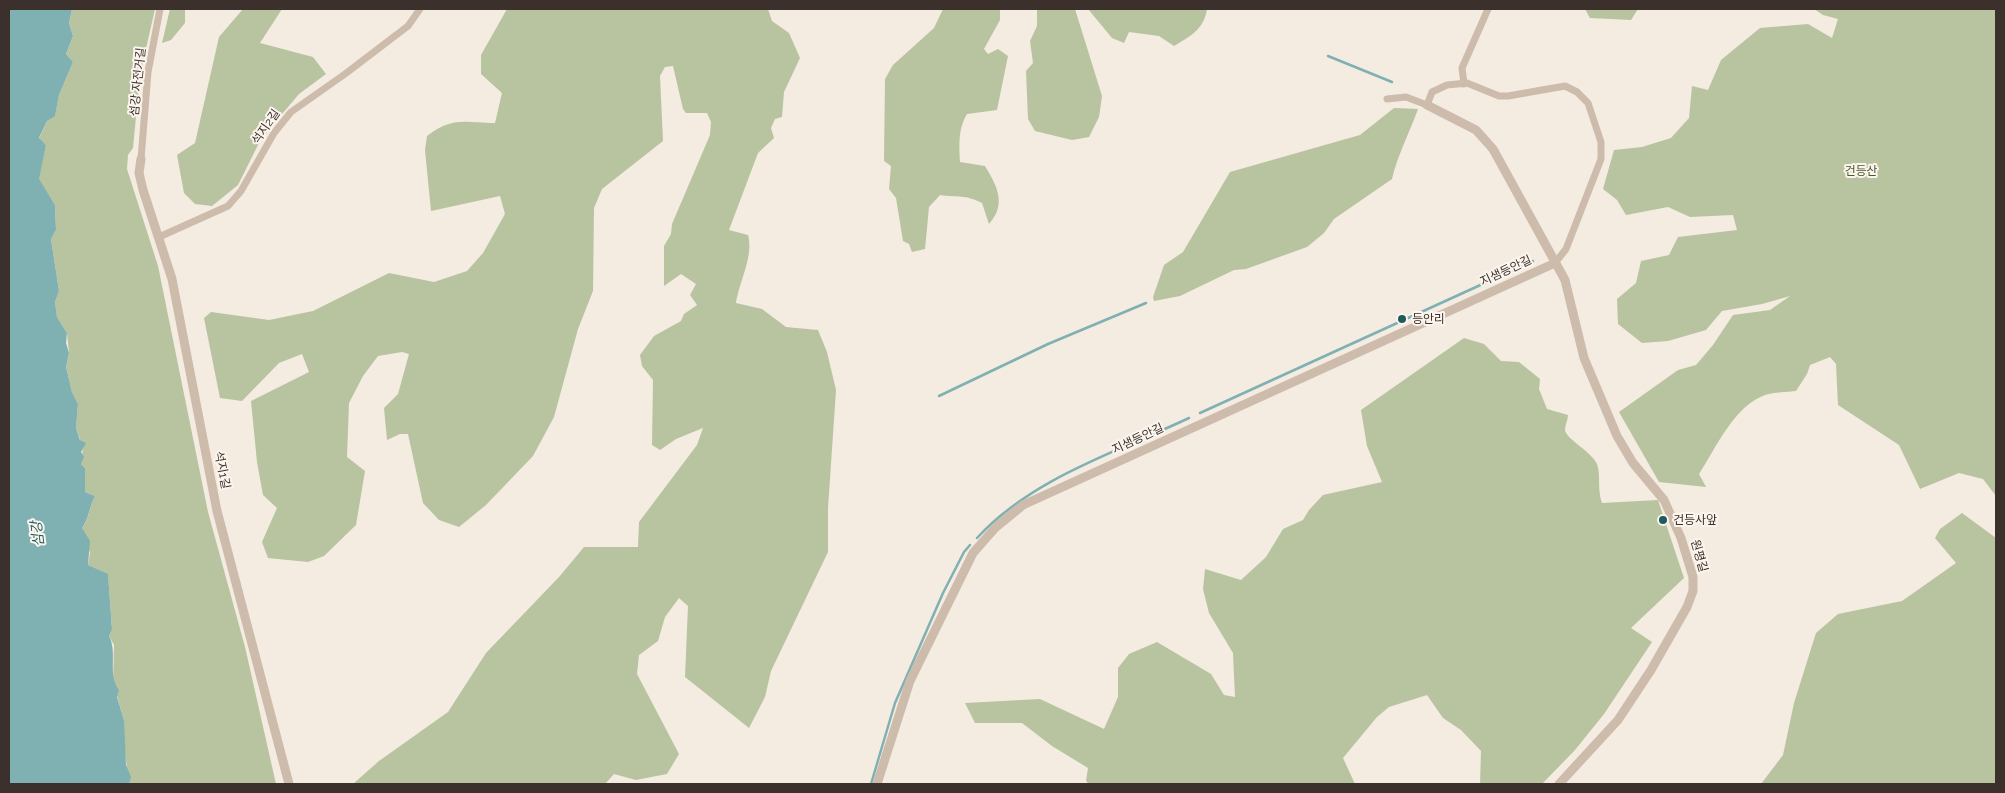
<!DOCTYPE html>
<html>
<head>
<meta charset="utf-8">
<style>
  body { margin:0 }
  #map { position:relative; width:2005px; height:793px; overflow:hidden; background:#f4ebe1; font-family:Raleway,sans-serif }
  canvas { display:block }
  .frame { position:absolute; inset:0; border:10px solid #3b302b; pointer-events:none }
</style>
</head>
<body>
<div id="map">
<canvas width="2005" height="793"></canvas>
<div class="frame"></div>
</div>
<script>
const ctx = document.querySelector('canvas').getContext('2d');
ctx.lineJoin = 'round';
function fillPath(path, color) {
  ctx.fillStyle = color;
  ctx.fill(path, 'evenodd');
}
function trace(path, color, width, dash) {
  ctx.strokeStyle = color;
  ctx.lineWidth = width;
  ctx.lineCap = dash ? 'butt' : 'round';
  ctx.setLineDash(dash || []);
  ctx.stroke(path);
}
function drawText(font, color, halo, rows, align = 'center') {
  ctx.font = font + ' Raleway,"Noto Sans KR",sans-serif';
  ctx.lineWidth = 4;
  ctx.setLineDash([]);
  ctx.textBaseline = 'middle';
  ctx.strokeStyle = halo;
  ctx.fillStyle = color;
  for (const [text, x, y, turn = 0] of rows) {
    ctx.save();
    ctx.translate(x, y);
    ctx.rotate((+turn || 0) * Math.PI / 180);
    ctx.textAlign = isNaN(turn) ? turn : align;
    if (halo) ctx.strokeText(text, 0, 0);
    ctx.fillText(text, 0, 0);
    ctx.restore();
  }
}
const green = new Path2D(`
  M 72,9 L 155,9 L 140,75 L 133,148 L 128,155 L 127,169 L 158,266 L 208,512 L 245,647 L 276,784 L 129,784 L 123,737 L 124,720 L 113,682 L 114,645 L 109,636 L 112,628 L 108,575 L 88,565 L 90,553 L 82,528 C 88,522 90,505 95,496 L 85,492 L 85,468 L 81,464 L 83,447 L 76,428 L 78,404 L 72,392 L 66,367 L 69,353 L 67,333 L 57,317 L 55,302 L 59,291 L 51,239 L 56,230 L 55,205 L 38,179 L 46,145 L 39,139 L 47,121 L 55,115 L 59,95 L 73,62 L 66,54 L 73,36 L 69,23 Z
  M 170,9 L 185,9 L 185,23 L 171,40 L 162,43 Z
  M 243,9 L 282,9 L 260,43 L 313,57 L 326,74 L 299,94 L 261,139 L 238,185 L 212,206 L 195,204 L 184,193 L 177,155 L 195,143 L 219,37 Z
  M 507,9 L 768,9 L 772,21 L 789,33 L 800,58 L 784,92 L 782,117 L 775,119 L 771,128 L 774,138 L 758,153 L 729,230 L 748,235 C 754,256 739,282 736,303 L 762,309 L 786,327 L 818,330 L 827,352 L 836,390 L 828,508 L 828,552 L 771,671 L 765,697 L 749,728 L 685,677 L 688,606 L 679,598 L 665,617 L 658,641 L 639,655 L 637,674 L 679,754 L 667,774 L 636,780 L 614,774 L 605,784 L 353,784 L 379,761 L 448,712 L 486,653 L 559,577 L 584,547 L 638,547 L 639,522 L 697,445 L 703,428 L 676,439 L 660,450 L 652,445 L 653,380 L 642,366 L 640,355 L 654,336 L 681,321 L 684,314 L 697,305 L 690,295 L 696,284 L 681,274 L 664,286 L 664,246 L 671,234 L 672,224 L 710,135 L 711,122 L 707,113 L 686,113 L 683,109 L 673,66 L 665,67 L 660,76 L 663,141 L 602,189 L 594,208 L 593,291 L 578,329 L 554,417 L 533,456 L 486,505 L 459,527 L 439,520 L 423,503 L 408,434 L 400,434 L 387,440 L 384,408 L 398,394 L 409,354 L 402,352 L 378,356 L 363,376 L 349,403 L 347,457 L 365,471 L 356,525 L 324,556 L 308,562 L 268,558 L 262,542 L 277,508 L 263,495 L 257,462 L 251,401 L 309,372 L 302,354 L 279,363 L 242,401 L 220,398 L 204,318 L 211,312 L 269,320 L 313,311 L 389,273 L 434,282 L 467,271 L 483,253 L 505,214 L 500,196 L 431,211 L 425,150 L 427,136 C 453,116 465,123 495,123 L 502,93 L 481,74 L 481,55 Z
  M 943,9 L 1000,9 L 1000,20 L 984,49 L 988,54 L 998,49 L 1008,56 L 997,110 L 967,114 C 958,128 959,146 960,162 L 985,166 C 997,186 1007,204 989,224 L 982,203 C 965,194 958,198 940,195 L 929,207 L 925,249 L 912,252 L 909,244 L 903,241 L 896,198 L 889,189 L 891,166 L 884,161 L 885,79 L 893,65 L 934,28 Z
  M 1037,9 L 1075,9 L 1102,96 L 1099,117 L 1089,137 L 1072,140 L 1035,131 L 1028,119 L 1026,71 L 1033,63 L 1030,41 L 1037,26 Z
  M 1088,9 L 1207,9 C 1204,29 1191,36 1174,46 L 1159,36 L 1129,32 L 1124,43 L 1112,38 Z
  M 1585,9 L 1638,9 L 1631,20 L 1590,18 Z
  M 1814,9 L 1996,9 L 1996,496 L 1983,479 L 1959,473 L 1920,489 L 1899,445 L 1838,405 L 1836,364 L 1830,357 L 1810,365 L 1807,374 L 1796,391 C 1787,392 1775,392 1765,395 C 1734,406 1716,448 1699,474 L 1706,487 L 1659,482 L 1619,412 L 1678,370 L 1696,365 L 1713,345 L 1733,315 L 1770,310 L 1790,296 L 1762,304 L 1722,311 L 1706,330 L 1668,341 L 1642,343 L 1618,324 L 1617,299 L 1636,283 L 1641,261 L 1669,255 L 1678,237 L 1737,230 L 1733,215 L 1690,217 L 1668,207 L 1626,215 L 1617,200 L 1603,189 L 1614,150 L 1642,147 L 1671,138 L 1689,118 L 1692,86 L 1708,90 L 1721,60 L 1760,28 L 1808,24 L 1832,38 L 1838,19 L 1823,15 Z
  M 1394,108 L 1418,109 C 1409,134 1398,154 1392,179 L 1334,219 L 1324,233 L 1307,247 L 1246,269 L 1234,270 L 1180,296 L 1154,301 L 1153,297 L 1164,265 L 1183,252 L 1230,172 L 1360,135 Z
  M 1464,338 L 1484,344 L 1501,361 L 1519,362 L 1540,379 L 1539,389 L 1547,409 L 1568,415 C 1568,420 1565,425 1565,430 C 1566,439 1592,452 1597,464 C 1601,475 1597,489 1602,503 L 1658,500 L 1684,578 L 1631,628 L 1652,642 L 1604,714 L 1575,750 L 1542,784 L 1480,784 L 1481,751 L 1461,730 L 1443,718 L 1427,695 L 1389,707 L 1377,717 L 1343,758 L 1355,784 L 1089,784 L 1086,781 L 1088,768 L 1052,746 L 1022,723 L 975,723 L 965,703 L 1040,699 L 1104,729 L 1118,697 L 1118,668 L 1129,654 L 1157,642 L 1211,674 L 1224,695 L 1235,697 L 1233,653 L 1209,613 L 1203,589 L 1205,569 L 1241,580 L 1266,557 L 1283,529 L 1303,520 L 1309,510 L 1323,495 L 1382,482 L 1367,446 L 1361,410 Z
  M 1962,513 L 1996,538 L 1996,784 L 1761,784 L 1783,755 L 1794,703 L 1816,633 L 1838,614 L 1902,601 L 1956,563 L 1935,538 L 1940,529 Z`);
const water = new Path2D(`
  M 9,9 L 72,9 L 69,23 L 73,36 L 66,54 L 73,62 L 59,95 L 55,116 L 47,121 L 39,138 L 46,145 L 39,179 L 55,205 L 56,230 L 51,239 L 59,291 L 55,302 L 57,317 L 67,333 L 66,343 L 69,353 L 66,367 L 72,392 L 78,404 L 76,428 L 80,440 L 86,443 L 81,452 L 84,457 L 81,464 L 85,468 L 85,492 L 95,496 C 90,505 88,521 82,528 L 90,541 L 88,565 L 108,574 L 112,629 L 109,636 C 118,653 107,674 119,690 L 117,697 L 124,720 L 126,765 L 131,777 L 129,784 L 9,784 Z`);
const stream = new Path2D(`
  M 1328,56 L 1392,82
  M 939,396 L 1048,344 L 1146,303
  M 1200,413 L 1533,261
  M 977,538 C 1032,478 1117,452 1189,418
  M 871,784 L 895,703 L 943,593 L 964,552 L 970,545`);
const minor = new Path2D(`
  M 1464,84 L 1462,68 L 1488,9
  M 1387,99 L 1406,97 L 1427,105 L 1432,92 L 1447,85 L 1467,83 L 1499,96 L 1508,96 L 1565,86 L 1577,92 L 1588,103 L 1601,142 L 1601,159 L 1566,249 L 1555,263
  M 141,159 L 148,72 L 160,9
  M 159,237 L 228,206 L 241,191 L 274,133 L 291,112 L 345,74 L 408,26 L 420,9`);
const tertiary = new Path2D(`
  M 1427,105 L 1476,130 L 1493,149 L 1565,280 L 1584,358 L 1617,436 L 1633,463 L 1664,500 L 1681,538 L 1693,577 L 1693,591 L 1687,607 L 1651,670 L 1618,720 L 1559,784
  M 141,159 L 139,173 L 143,190 L 172,279 L 217,511 L 289,784
  M 877,784 L 910,681 L 973,553 L 995,528 L 1023,505 L 1555,263`);
const markers = [
  [1402,319,5,"#1f5a5e"],
  [1663,520,5,"#1f5a5e"]
];
const streetNames = [
  ["섬강 자전거길",138,82,-84],
  ["석지2길",266,127,-55],
  ["지샘등안길",1506,271,-25],
  ["지샘등안길",1138,439,-25],
  ["석지1길",222,470,79],
  ["원평길",1699,556,74]
];
const parkNames = [
  ["건등산",1861,171]
];
const poiNames = [
  ["등안리",1412,319],
  ["건등사앞",1673,520]
];
const waterNames = [
  ["섬강",38,534,-97]
];
fillPath(green, '#b8c4a0');
fillPath(water, '#7fb0b2');
trace(stream, '#7fb0b2', 2.5);
trace(minor, '#cdbbac', 7);
trace(tertiary, '#cdbbac', 9);
for (const [x, y, r, color] of markers) {
  const dot = new Path2D();
  dot.arc(x, y, r, 0, 2 * Math.PI);
  ctx.fillStyle = color;
  ctx.fill(dot);
  trace(dot, '#fbf5ee', 2);
}
drawText('12px', '#3b302b', '#fbf5ee', streetNames);
drawText('12px', '#4a5a2e', '#fbf5ee', parkNames);
drawText('12px', '#3b302b', '#fbf5ee', poiNames, 'left');
drawText('italic 14px', '#1f5a5e', '#fbf5ee', waterNames);
</script>
</body>
</html>
